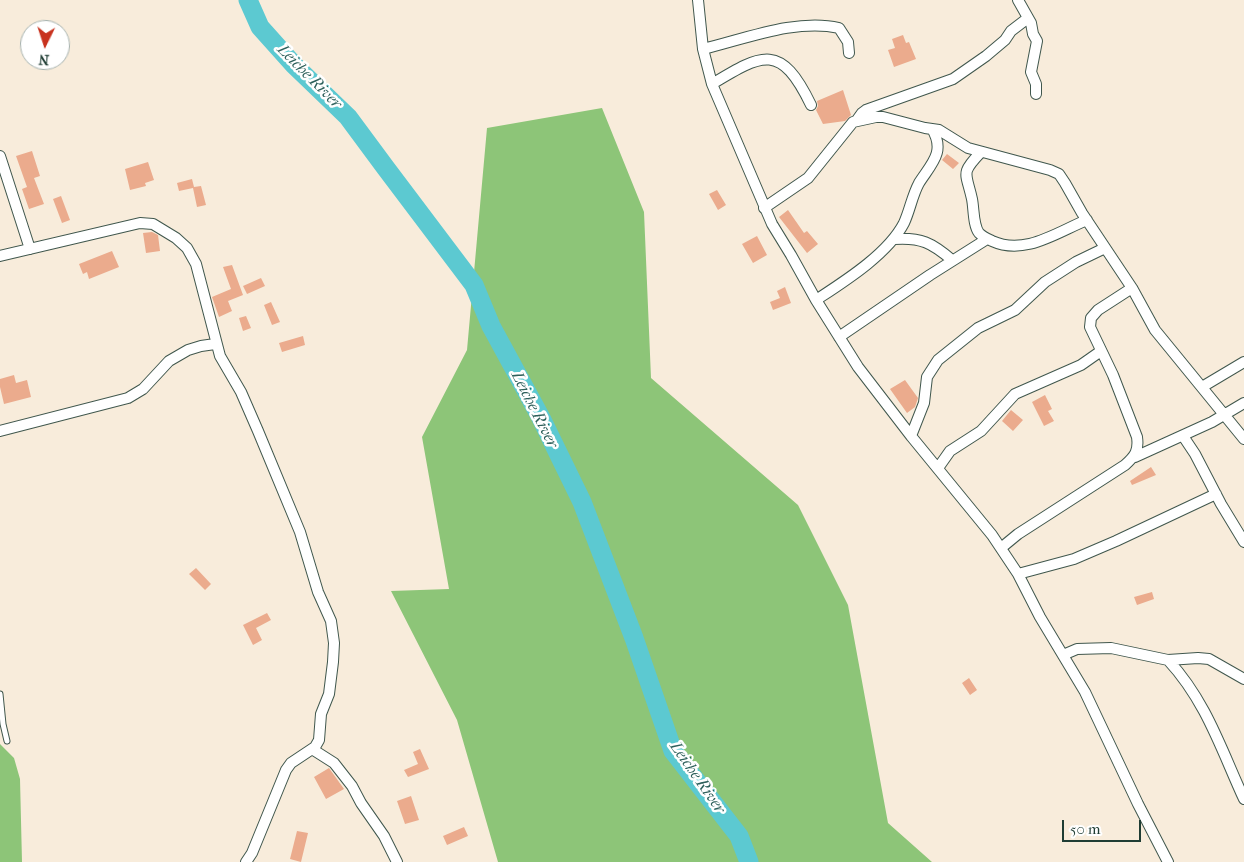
<!DOCTYPE html>
<html>
<head>
<meta charset="utf-8">
<style>
  body { margin:0 }
  #map { position:relative; width:1244px; height:862px; overflow:hidden; background:#f8ecdb; font-family:"IM FELL French Canon",serif }
  canvas { display:block }
  .north { position:absolute; left:20px; top:20px; width:50px; height:50px; box-sizing:border-box; background:#fff; border:1px solid #a5b1ae; border-radius:50%; rotate:184deg; font-size:14px; font-weight:700; line-height:20px; text-align:center; color:#1f3d34 }
  .north::after { content:''; display:block; margin:auto; width:18px; height:22px; background:#c8321e; clip-path:polygon(50% 0,100% 100%,50% 72%,0 100%) }
  .scale { position:absolute; left:1062px; top:820px; width:79px; height:22px; box-sizing:border-box; border:2px solid #1f3d34; border-top:0; padding-left:6px; font-size:15px; line-height:18px; white-space:nowrap; color:#1f3d34; -webkit-text-stroke:4px #fff; paint-order:stroke }
</style>
</head>
<body>
<div id="map">
<canvas width="1244" height="862"></canvas>
<div class="north">N</div>
<div class="scale">50 m</div>
</div>
<script>
const ctx = document.querySelector('canvas').getContext('2d');
ctx.lineJoin = 'round';
function fillPath(path, color) {
  ctx.fillStyle = color;
  ctx.fill(path, 'evenodd');
}
function trace(path, color, width, dash) {
  ctx.strokeStyle = color;
  ctx.lineWidth = width;
  ctx.lineCap = dash ? 'butt' : 'round';
  ctx.setLineDash(dash || []);
  ctx.stroke(path);
}
function drawText(font, color, halo, rows, align = 'center') {
  ctx.font = font + ' "IM FELL French Canon",serif';
  ctx.lineWidth = 5;
  ctx.setLineDash([]);
  ctx.textBaseline = 'middle';
  ctx.strokeStyle = halo;
  ctx.fillStyle = color;
  for (const [text, x, y, turn = 0] of rows) {
    ctx.save();
    ctx.translate(x, y);
    ctx.rotate((+turn || 0) * Math.PI / 180);
    ctx.textAlign = isNaN(turn) ? turn : align;
    if (halo) ctx.strokeText(text, 0, 0);
    ctx.fillText(text, 0, 0);
    ctx.restore();
  }
}
const green = new Path2D(`
  M 602,108 L 644,212 L 651,378 L 798,505 L 848,605 L 888,823 L 932,862 L 498,862 L 457,720 L 391,591 L 449,589 L 422,437 L 467,350 L 487,128 Z
  M 0,744 L 14,758 L 20,779 L 22,862 L 0,862 Z`);
const river = new Path2D(`
  M 248,0 L 260,27 L 294,65 L 348,117 L 385,167 L 474,285 L 491,326 L 541,418 L 582,502 L 634,638 L 673,751 L 739,836 L 749,862`);
const building = new Path2D(`
  M 903,35 L 906,43 L 909,42 L 916,59 L 894,67 L 888,50 L 895,48 L 892,39 Z
  M 843,90 L 851,115 L 845,121 L 823,124 L 816,110 L 818,106 L 817,101 Z
  M 32,151 L 40,176 L 34,178 L 44,204 L 29,209 L 22,189 L 27,187 L 16,156 Z
  M 947,154 L 959,163 L 953,169 L 942,160 Z
  M 148,162 L 154,180 L 145,183 L 146,186 L 130,190 L 125,169 Z
  M 192,179 L 194,187 L 201,186 L 206,205 L 197,207 L 193,188 L 179,191 L 177,183 Z
  M 717,190 L 726,205 L 718,210 L 709,194 Z
  M 61,196 L 70,220 L 62,223 L 53,199 Z
  M 788,210 L 804,233 L 807,231 L 818,244 L 807,253 L 779,217 Z
  M 152,232 L 158,235 L 160,251 L 146,253 L 143,233 Z
  M 757,236 L 767,255 L 753,263 L 742,244 Z
  M 112,251 L 119,267 L 89,279 L 87,272 L 83,274 L 79,264 Z
  M 232,265 L 243,295 L 228,301 L 232,311 L 219,317 L 212,297 L 231,289 L 223,267 Z
  M 261,278 L 265,286 L 247,294 L 243,286 Z
  M 785,287 L 791,303 L 773,310 L 770,302 L 780,298 L 777,291 Z
  M 271,302 L 280,322 L 272,325 L 264,305 Z
  M 246,316 L 251,328 L 243,331 L 239,318 Z
  M 303,336 L 305,345 L 282,352 L 279,343 Z
  M 14,375 L 16,383 L 27,380 L 31,397 L 4,404 L 0,387 L 0,379 Z
  M 905,380 L 918,398 L 915,407 L 907,413 L 890,389 Z
  M 1045,395 L 1052,409 L 1048,411 L 1054,421 L 1044,426 L 1032,402 Z
  M 1011,410 L 1023,420 L 1013,431 L 1002,421 Z
  M 1151,467 L 1156,475 L 1132,485 L 1130,481 Z
  M 196,568 L 211,584 L 205,590 L 189,574 Z
  M 1152,592 L 1154,599 L 1137,605 L 1134,597 Z
  M 267,613 L 271,620 L 256,628 L 262,640 L 253,645 L 243,625 Z
  M 969,678 L 977,690 L 970,695 L 962,683 Z
  M 420,749 L 429,769 L 408,777 L 404,770 L 418,764 L 413,752 Z
  M 329,768 L 344,789 L 326,799 L 314,777 Z
  M 411,796 L 419,820 L 405,824 L 397,801 Z
  M 464,827 L 468,836 L 447,845 L 443,836 Z
  M 297,831 L 308,833 L 301,862 L 290,859 Z`);
const service = new Path2D(`
  M 0,694 L 3,724 L 7,741`);
const minor = new Path2D(`
  M 698,0 L 703,49 L 712,84 L 772,224 L 791,255 L 816,300 L 858,367 L 911,436 L 992,535 L 1018,574 L 1040,617 L 1085,692 L 1138,804 L 1168,862
  M 1018,0 L 1031,23 L 1033,34 L 1037,41 L 1031,72 L 1036,84 L 1036,94
  M 703,49 C 745,39 797,18 839,28 L 848,42 L 849,53
  M 712,84 C 763,53 781,43 811,105
  M 857,120 L 862,113 L 866,110 L 953,79 L 986,56 L 1005,40 L 1011,31 L 1028,18
  M 981,152 C 960,174 966,172 972,199 C 974,209 973,225 979,233 C 983,237 988,239 992,241 C 1025,256 1057,232 1087,220
  M 0,156 L 30,249
  M 764,208 L 808,178 L 853,122 L 876,117 L 883,117 L 925,128 L 939,130 L 968,148 L 1050,170 L 1059,174 L 1065,183 L 1082,213 L 1132,288 L 1155,330 L 1244,439
  M 894,239 C 921,237 932,243 952,260
  M 0,256 L 140,223 L 153,224 L 176,238 L 187,248 L 196,264 L 220,356 L 241,392 L 258,431 L 300,532 L 318,592 L 331,621 L 334,643 L 333,662 L 329,694 L 321,714 L 319,740 L 315,747 L 291,763 L 286,770 L 252,853 L 246,862
  M 816,300 C 845,281 888,254 904,223 C 910,210 912,196 919,183 C 931,164 946,152 932,129
  M 839,337 L 930,275 L 987,239
  M 1202,387 L 1244,362
  M 0,431 L 128,398 L 143,389 L 169,361 L 188,350 L 201,346 L 215,344
  M 911,436 L 924,403 L 927,377 L 938,360 L 978,328 L 1015,310 L 1045,282 L 1076,262 L 1105,248
  M 1183,436 L 1195,454 L 1221,504 L 1244,542
  M 1135,457 L 1212,422 L 1244,403
  M 938,468 L 950,451 L 981,431 L 1015,394 L 1081,365 L 1101,351
  M 1001,548 L 1018,534 L 1125,465 C 1135,456 1139,451 1137,437 L 1113,375 L 1090,327 L 1091,318 L 1098,310 L 1132,288
  M 1018,574 L 1074,559 L 1116,541 L 1216,494
  M 1063,655 L 1077,649 L 1111,648 L 1168,660 L 1198,658 L 1209,659 L 1244,679
  M 1168,660 C 1206,701 1221,749 1244,799
  M 312,749 L 334,763 L 352,786 L 361,803 L 384,836 L 397,862`);
const waterNames = [
  ["Leiche River",309,77,45],
  ["Leiche River",534,410,63],
  ["Leiche River",697,778,55]
];
fillPath(green, '#8dc578');
trace(river, '#5cc9d1', 19);
fillPath(building, '#ebab8d');
trace(service, '#40574d', 7);
trace(minor, '#40574d', 12);
trace(service, '#fff', 5);
trace(minor, '#fff', 10);
drawText('italic 16px', '#2e605b', '#fff', waterNames);
</script>
</body>
</html>
